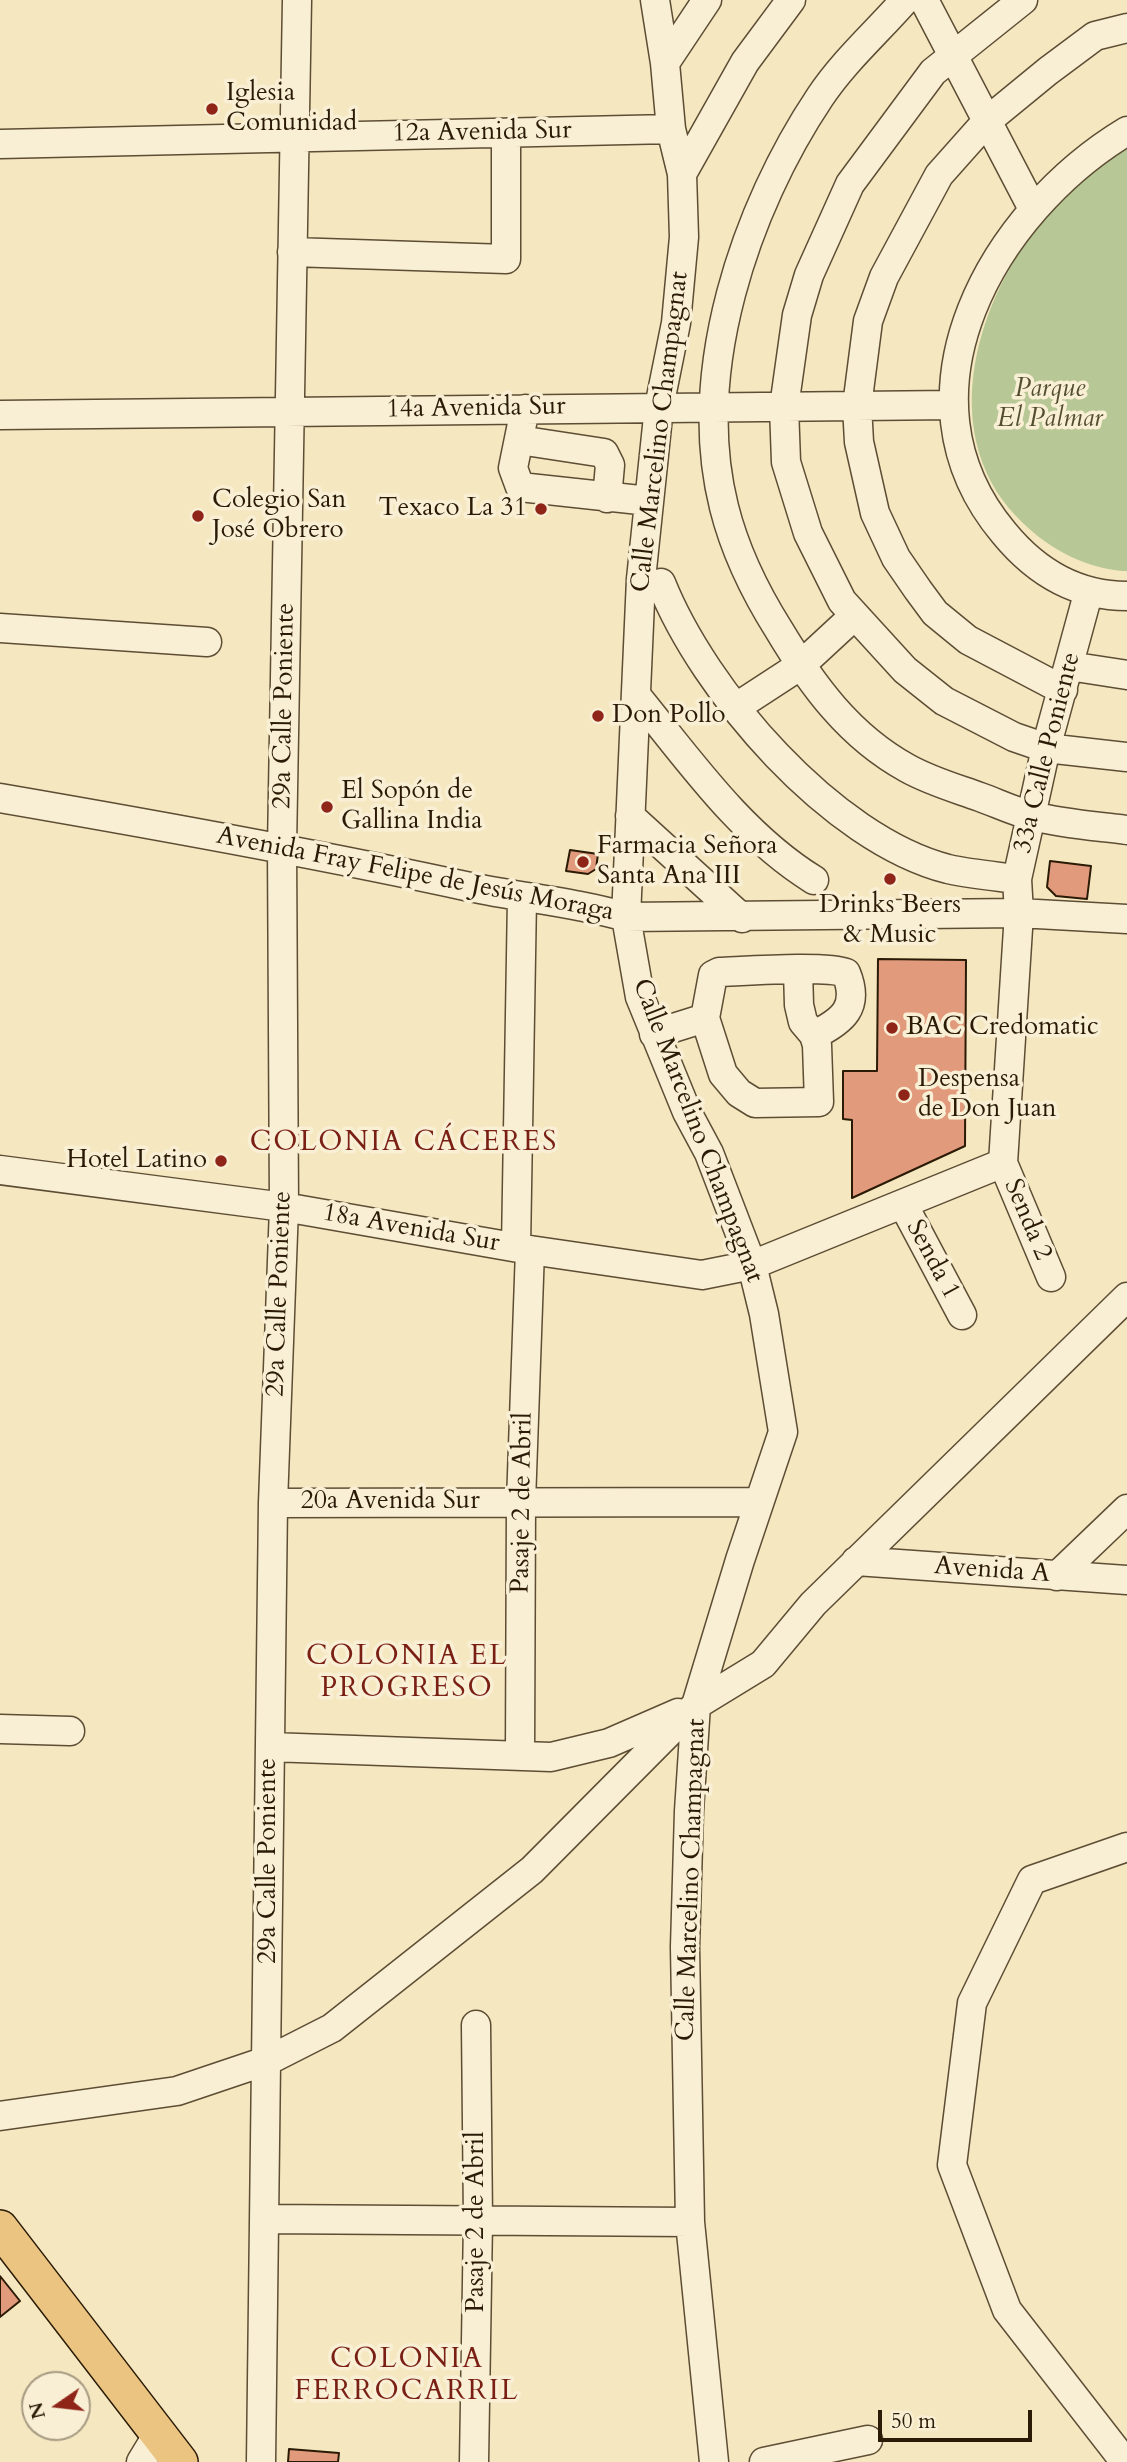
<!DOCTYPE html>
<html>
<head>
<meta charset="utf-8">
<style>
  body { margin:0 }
  #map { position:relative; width:1127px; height:2462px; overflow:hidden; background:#f5e7bf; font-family:Cardo,serif }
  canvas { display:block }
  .north { position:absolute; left:21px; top:2371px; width:70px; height:70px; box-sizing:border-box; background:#f8efd5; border:2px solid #a69a82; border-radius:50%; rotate:256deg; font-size:19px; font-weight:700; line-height:28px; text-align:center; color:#2a1a06 }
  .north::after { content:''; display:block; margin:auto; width:24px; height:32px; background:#8f2418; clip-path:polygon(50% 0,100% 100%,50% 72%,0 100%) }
  .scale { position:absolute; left:878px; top:2410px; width:154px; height:32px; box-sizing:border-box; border:4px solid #2a1a06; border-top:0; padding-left:9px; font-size:21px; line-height:24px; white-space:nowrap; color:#2a1a06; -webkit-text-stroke:5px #f8efd5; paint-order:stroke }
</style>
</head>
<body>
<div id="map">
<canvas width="1127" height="2462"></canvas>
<div class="north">N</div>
<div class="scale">50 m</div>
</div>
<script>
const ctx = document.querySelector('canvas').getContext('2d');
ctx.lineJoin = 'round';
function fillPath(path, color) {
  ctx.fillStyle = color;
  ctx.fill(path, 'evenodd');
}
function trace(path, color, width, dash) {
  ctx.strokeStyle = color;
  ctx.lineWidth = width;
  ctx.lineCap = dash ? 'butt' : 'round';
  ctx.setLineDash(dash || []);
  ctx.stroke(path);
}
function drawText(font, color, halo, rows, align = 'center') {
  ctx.font = font + ' Cardo,serif';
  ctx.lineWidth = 7;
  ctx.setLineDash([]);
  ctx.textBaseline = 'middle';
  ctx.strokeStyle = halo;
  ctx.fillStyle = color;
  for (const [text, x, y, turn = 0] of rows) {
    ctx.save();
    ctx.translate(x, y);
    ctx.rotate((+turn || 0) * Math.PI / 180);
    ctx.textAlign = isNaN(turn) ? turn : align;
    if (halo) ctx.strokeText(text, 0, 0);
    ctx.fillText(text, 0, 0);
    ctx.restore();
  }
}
const green = new Path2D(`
  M 1127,148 L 1127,571 L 1122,571 C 1081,567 1044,546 1016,516 C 935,430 978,296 1046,216 C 1069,189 1098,168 1127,148 Z`);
const building = new Path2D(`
  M 570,850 L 598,854 L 596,869 L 588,874 L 566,871 Z
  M 1050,861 L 1091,866 L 1087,899 L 1056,896 L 1047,887 Z
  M 878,959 L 966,960 L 965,1146 L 852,1198 L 852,1120 L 843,1119 L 843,1071 L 877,1071 Z
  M 0,2276 L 20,2301 L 0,2317 Z
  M 289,2449 L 339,2453 L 338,2462 L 288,2462 Z`);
const minor = new Path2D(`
  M 655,0 L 665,63 L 671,129 L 682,174 L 684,237 L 676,323 L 659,407 L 641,579 L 626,917 L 640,997 L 687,1112 L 709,1153 L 752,1265 L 764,1314 L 783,1432 L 740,1560 L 696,1705 L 689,1811 L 685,1947 L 690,2222 L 714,2462
  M 905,0 C 877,32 844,61 820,97 C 745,209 690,372 724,507 C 735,551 755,592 779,630 C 812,685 849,736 907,768 C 930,781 955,788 980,797 C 997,803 1015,812 1033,816 C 1063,824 1096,826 1127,830
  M 924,0 L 1033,209
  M 1023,0 L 933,72 L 850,184 L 809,275 L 797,315 L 784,407 L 786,462 L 808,533 L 842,601 L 905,670 L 944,701 L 1014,737 L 1046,748 L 1127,757
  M 665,63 L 707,0
  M 1127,131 C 994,211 887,394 1004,533 C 1036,572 1076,596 1127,596
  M 0,144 L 671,129
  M 682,174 L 745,62 L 791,0
  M 292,252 L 506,259 L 506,133
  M 525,409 L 513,468 L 520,487 L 649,501
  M 0,415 L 952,405
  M 519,440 L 604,453 L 610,465 L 607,498
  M 661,583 C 704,691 831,839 948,869 C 970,874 994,876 1017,879
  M 0,628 L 207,642
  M 1069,666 L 1127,675
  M 1063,690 L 968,640 L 935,613 L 918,590 L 896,558 L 875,513 L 859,442 L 857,406 L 868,321 L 884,277 L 939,175 L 987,121 L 1048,71 L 1095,36 L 1127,28
  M 636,695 C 689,760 741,835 814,880
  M 735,708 L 801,665 L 854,616
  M 0,798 C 157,825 314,853 470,887 C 522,898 575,902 626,917 L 1019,913 L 1127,919
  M 630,816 L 742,918
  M 798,970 L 799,1005 L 803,1022 L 814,1035 L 817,1045 L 819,1102 L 755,1103 L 739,1093 L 723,1074 L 705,1018 L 713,975 L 719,972 C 745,971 827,965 846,973 C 860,1007 843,1021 814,1035
  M 654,1034 L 705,1018
  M 1003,1163 L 1051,1277
  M 0,1170 L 284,1207 L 530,1250 L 702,1275 L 752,1265 L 1003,1163 L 1019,913 L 1017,879 L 1046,748 L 1088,594
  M 903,1204 L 962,1315
  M 516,1247 L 522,898
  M 273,1503 L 758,1502
  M 856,1561 L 1127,1580
  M 1057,1576 L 1127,1509
  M 0,1729 L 70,1731
  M 270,1747 L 551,1757 L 609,1743 L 678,1713
  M 520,1755 L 521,1502 L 530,1250
  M 0,2116 L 177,2091 L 269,2060 L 332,2028 L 532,1870 L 696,1705 L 763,1664 L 813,1604 L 1127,1297
  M 265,2219 L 690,2222
  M 141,2462 L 158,2434
  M 261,2462 L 273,1503 L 284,1207 L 282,847 L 297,0
  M 474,2462 L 478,2221 L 476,2025
  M 764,2462 L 868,2440
  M 1125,2462 L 1007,2310 L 952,2165 L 972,2003 L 1032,1880 L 1127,1847`);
const major = new Path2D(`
  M 0,2228 L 180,2462`);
const markers = [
  [212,109,7,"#8f2418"],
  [541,509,7,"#8f2418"],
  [198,516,7,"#8f2418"],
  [598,716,7,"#8f2418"],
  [327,807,7,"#8f2418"],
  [583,862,7,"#8f2418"],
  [890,879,7,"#8f2418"],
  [892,1028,7,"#8f2418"],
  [904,1095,7,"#8f2418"],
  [221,1161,7,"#8f2418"]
];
const poiNames = [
  ["Iglesia",226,94],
  ["Comunidad",226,124],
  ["Colegio San",212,501],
  ["José Obrero",212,531],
  ["Texaco La 31",527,509,"right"],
  ["Don Pollo",612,716],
  ["El Sopón de",341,792],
  ["Gallina India",341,822],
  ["Farmacia Señora",597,847],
  ["Santa Ana III",597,877],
  ["Drinks Beers",890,906,"center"],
  ["& Music",890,936,"center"],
  ["BAC Credomatic",906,1028],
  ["Despensa",918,1080],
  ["de Don Juan",918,1110],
  ["Hotel Latino",207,1161,"right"]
];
const streetNames = [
  ["12a Avenida Sur",482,133,-1],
  ["14a Avenida Sur",476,409,-1],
  ["Calle Marcelino Champagnat",661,432,-83],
  ["29a Calle Poniente",285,706,-89],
  ["33a Calle Poniente",1048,753,-76],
  ["Avenida Fray Felipe de Jesús Moraga",415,875,11],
  ["Calle Marcelino Champagnat",697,1131,69],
  ["Senda 2",1027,1220,67],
  ["18a Avenida Sur",411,1229,10],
  ["Senda 1",932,1260,62],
  ["29a Calle Poniente",280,1294,-88],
  ["20a Avenida Sur",390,1502],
  ["Pasaje 2 de Abril",523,1503,-89],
  ["Avenida A",992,1571,4],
  ["29a Calle Poniente",269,1861,-90],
  ["Calle Marcelino Champagnat",692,1880,-88],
  ["Pasaje 2 de Abril",477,2222,-90]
];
const parkNames = [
  ["Parque",1050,390],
  ["El Palmar",1050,420]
];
const neighbourhoodNames = [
  ["COLONIA CÁCERES",404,1144],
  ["COLONIA EL",407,1658],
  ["PROGRESO",407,1690],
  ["COLONIA",407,2361],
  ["FERROCARRIL",407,2393]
];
fillPath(green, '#b7c795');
fillPath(building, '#e19a7b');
trace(building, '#2a1a06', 2);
trace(minor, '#5d4d34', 31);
trace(major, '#2a1a06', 38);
trace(minor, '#f8efd5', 28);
trace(major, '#eac480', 35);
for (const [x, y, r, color] of markers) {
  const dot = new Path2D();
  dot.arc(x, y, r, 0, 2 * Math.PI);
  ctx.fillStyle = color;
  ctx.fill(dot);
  trace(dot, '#f8efd5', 2.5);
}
drawText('26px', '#2a1a06', '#f8efd5', poiNames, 'left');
drawText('26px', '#2a1a06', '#f8efd5', streetNames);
drawText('italic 26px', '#544e31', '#f8efd5', parkNames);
ctx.letterSpacing = '2px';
drawText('28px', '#7a1f14', '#f8efd5', neighbourhoodNames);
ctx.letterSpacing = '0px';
</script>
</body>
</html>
